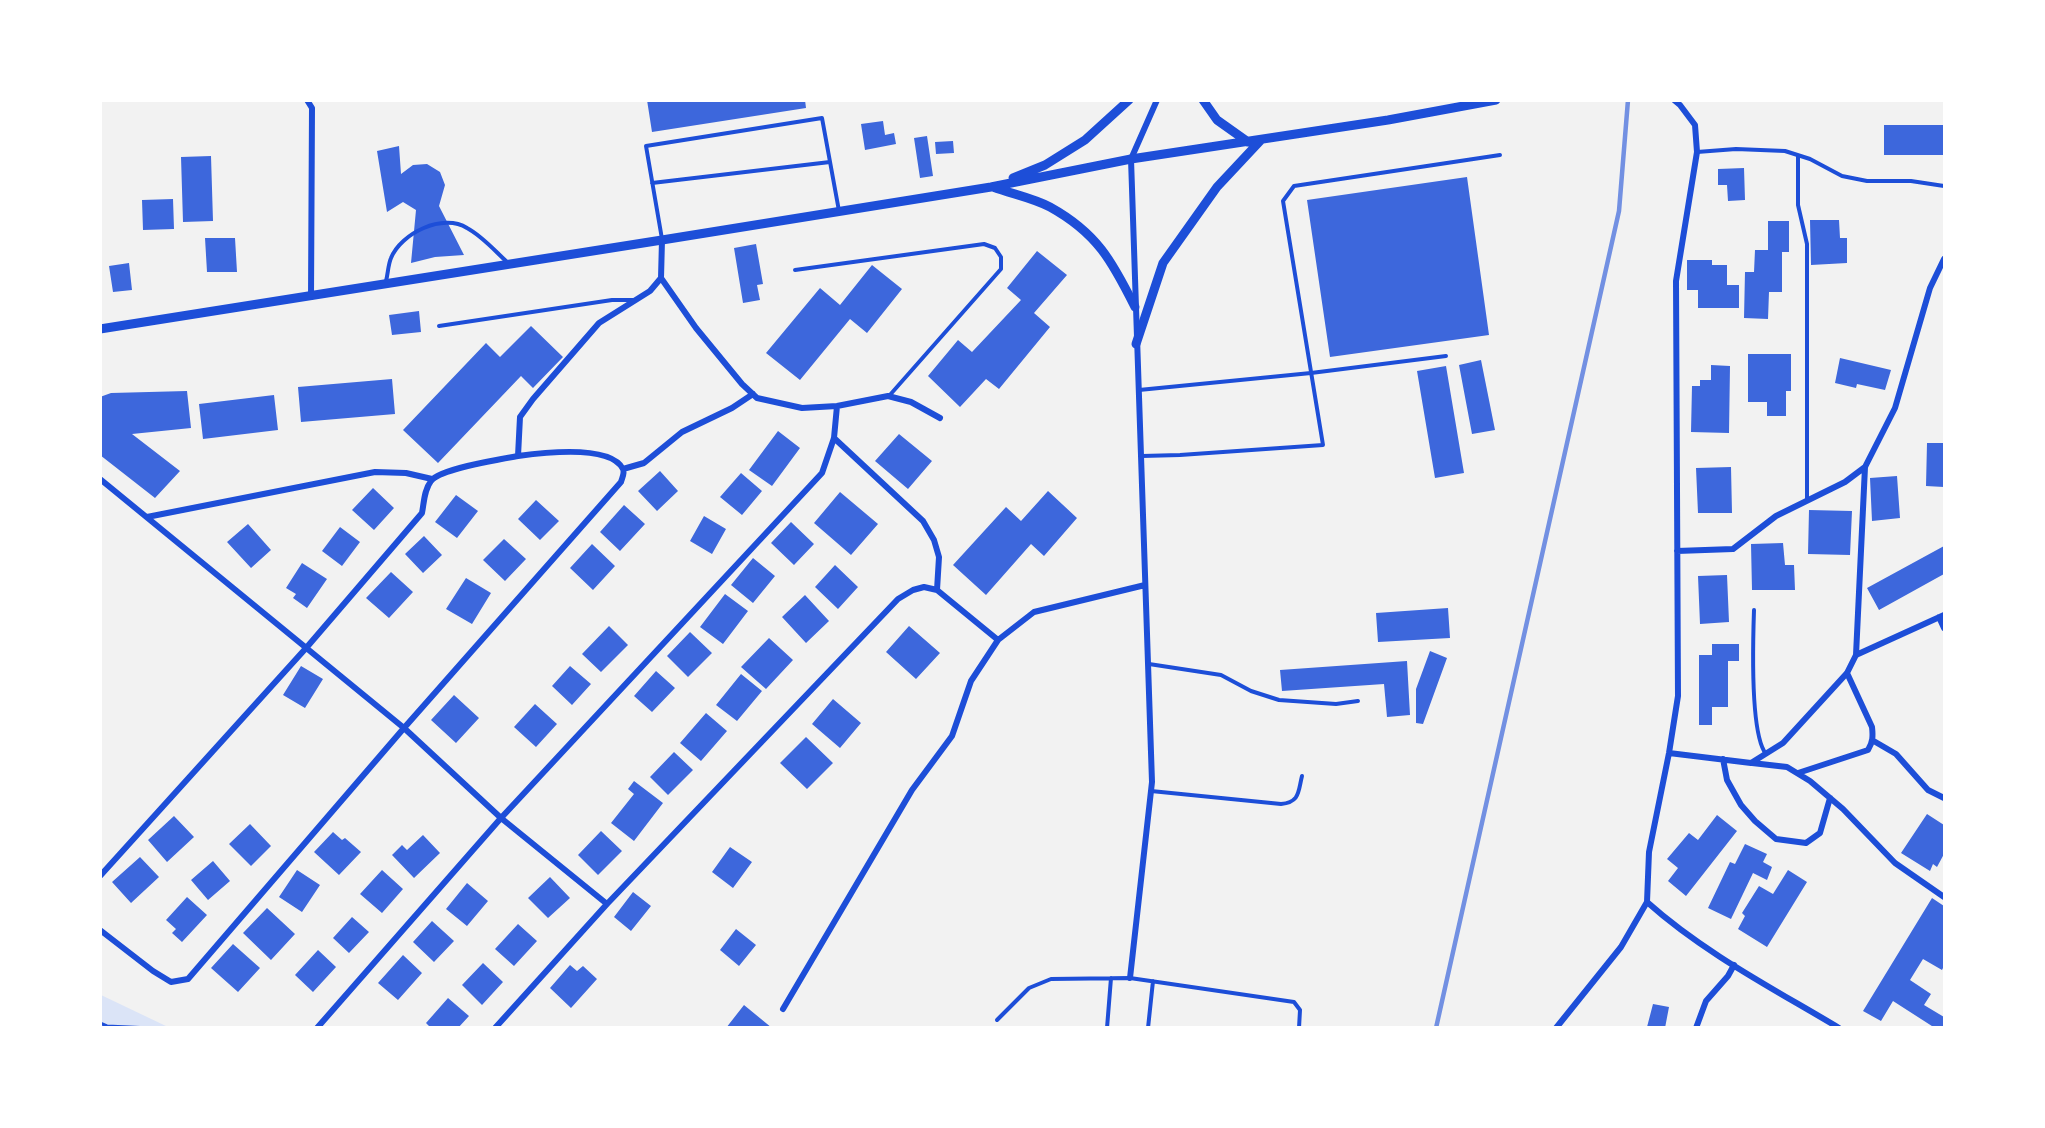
<!DOCTYPE html>
<html>
<head>
<meta charset="utf-8">
<style>
  body { margin:0 }
  #map { position:relative; width:2045px; height:1128px; overflow:hidden; background:#f2f2f2; font-family:Mulish,sans-serif }
  canvas { display:block }
  .frame { position:absolute; inset:0; border:102px solid #fff; pointer-events:none }
</style>
</head>
<body>
<div id="map">
<canvas width="2045" height="1128"></canvas>
<div class="frame"></div>
</div>
<script>
const ctx = document.querySelector('canvas').getContext('2d');
ctx.lineJoin = 'round';
function fillPath(path, color) {
  ctx.fillStyle = color;
  ctx.fill(path, 'evenodd');
}
function trace(path, color, width, dash) {
  ctx.strokeStyle = color;
  ctx.lineWidth = width;
  ctx.lineCap = dash ? 'butt' : 'round';
  ctx.setLineDash(dash || []);
  ctx.stroke(path);
}
const green = new Path2D(`
  M 101,995 L 168,1027 L 101,1027 Z`);
const building = new Path2D(`
  M 647,100 L 805,100 L 806,108 L 652,132 Z
  M 883,121 L 885,135 L 894,133 L 896,144 L 865,150 L 861,124 Z
  M 1884,125 L 1944,125 L 1944,155 L 1884,155 Z
  M 927,136 L 933,176 L 920,178 L 914,138 Z
  M 953,141 L 954,153 L 936,154 L 935,142 Z
  M 399,146 L 401,174 L 413,165 L 427,164 L 440,172 L 445,185 L 439,206 L 464,255 L 435,257 L 411,263 L 416,210 L 403,202 L 387,212 L 377,151 Z
  M 211,156 L 213,221 L 183,222 L 181,157 Z
  M 1744,168 L 1745,200 L 1728,201 L 1727,185 L 1718,185 L 1718,169 Z
  M 1467,177 L 1489,335 L 1330,357 L 1307,200 Z
  M 173,199 L 174,229 L 143,230 L 142,200 Z
  M 1810,220 L 1839,220 L 1840,238 L 1847,238 L 1847,263 L 1811,265 Z
  M 1768,221 L 1789,221 L 1789,252 L 1782,252 L 1782,292 L 1769,292 L 1768,319 L 1744,318 L 1745,272 L 1754,272 L 1755,250 L 1768,250 Z
  M 205,238 L 235,238 L 237,272 L 207,272 Z
  M 756,244 L 763,284 L 757,285 L 760,300 L 743,303 L 734,248 Z
  M 1037,251 L 1067,275 L 1034,313 L 1050,327 L 999,389 L 986,379 L 960,407 L 928,376 L 958,340 L 972,352 L 1021,300 L 1007,288 Z
  M 1687,260 L 1712,260 L 1712,265 L 1727,265 L 1727,285 L 1739,285 L 1739,308 L 1698,308 L 1698,290 L 1687,290 Z
  M 129,263 L 132,290 L 113,292 L 109,266 Z
  M 872,265 L 902,289 L 867,333 L 850,319 L 800,380 L 766,353 L 820,288 L 840,305 Z
  M 419,311 L 421,332 L 392,335 L 389,315 Z
  M 531,326 L 563,357 L 533,388 L 521,376 L 438,463 L 403,430 L 486,343 L 500,357 Z
  M 1748,354 L 1791,354 L 1791,391 L 1786,391 L 1786,416 L 1767,416 L 1767,402 L 1748,402 Z
  M 1840,358 L 1891,370 L 1885,390 L 1857,384 L 1856,388 L 1835,383 Z
  M 1481,360 L 1495,430 L 1472,434 L 1459,365 Z
  M 1711,365 L 1730,366 L 1729,433 L 1691,432 L 1692,386 L 1700,386 L 1700,380 L 1711,380 Z
  M 1446,366 L 1464,473 L 1435,478 L 1417,371 Z
  M 392,379 L 395,414 L 301,422 L 298,387 Z
  M 187,391 L 191,428 L 132,434 L 180,471 L 155,498 L 100,455 L 100,397 L 111,393 Z
  M 274,395 L 278,430 L 203,439 L 199,404 Z
  M 778,431 L 800,448 L 772,486 L 749,470 Z
  M 899,434 L 932,461 L 908,489 L 875,461 Z
  M 1927,443 L 1944,443 L 1944,487 L 1926,486 Z
  M 1731,467 L 1732,513 L 1698,513 L 1696,468 Z
  M 660,471 L 678,491 L 657,511 L 638,491 Z
  M 741,473 L 762,491 L 742,515 L 720,497 Z
  M 1897,476 L 1900,518 L 1872,521 L 1870,478 Z
  M 373,488 L 394,508 L 374,530 L 352,510 Z
  M 1048,491 L 1077,518 L 1044,556 L 1031,544 L 986,595 L 953,565 L 1006,507 L 1021,521 Z
  M 840,492 L 878,524 L 851,555 L 814,523 Z
  M 456,495 L 478,511 L 457,538 L 435,522 Z
  M 536,500 L 559,521 L 540,540 L 518,519 Z
  M 624,505 L 645,524 L 620,551 L 600,532 Z
  M 1809,510 L 1852,511 L 1850,555 L 1808,554 Z
  M 704,516 L 726,529 L 712,554 L 690,541 Z
  M 791,522 L 814,544 L 794,565 L 771,543 Z
  M 248,524 L 271,550 L 251,568 L 227,542 Z
  M 340,527 L 360,542 L 342,566 L 322,551 Z
  M 424,536 L 442,555 L 423,573 L 405,554 Z
  M 504,539 L 526,559 L 505,581 L 483,560 Z
  M 1783,543 L 1785,565 L 1794,565 L 1795,590 L 1752,590 L 1751,544 Z
  M 592,544 L 615,566 L 593,590 L 570,568 Z
  M 1944,546 L 1944,574 L 1879,610 L 1867,588 Z
  M 753,558 L 775,576 L 753,603 L 731,585 Z
  M 302,563 L 327,579 L 307,608 L 293,598 L 296,594 L 286,588 Z
  M 835,565 L 858,587 L 838,609 L 815,587 Z
  M 391,572 L 413,592 L 389,618 L 366,598 Z
  M 1727,575 L 1729,622 L 1700,624 L 1698,576 Z
  M 466,578 L 491,593 L 472,624 L 446,609 Z
  M 725,594 L 748,611 L 723,644 L 700,627 Z
  M 805,595 L 829,621 L 806,643 L 782,617 Z
  M 1448,608 L 1450,638 L 1378,642 L 1376,613 Z
  M 609,626 L 628,645 L 601,672 L 582,654 Z
  M 909,626 L 940,653 L 916,679 L 886,652 Z
  M 690,632 L 712,653 L 688,677 L 667,656 Z
  M 769,638 L 793,660 L 766,689 L 741,667 Z
  M 1712,644 L 1739,644 L 1739,661 L 1728,661 L 1728,707 L 1712,707 L 1712,725 L 1699,725 L 1699,655 L 1712,655 Z
  M 1430,651 L 1447,658 L 1423,724 L 1416,723 L 1416,689 Z
  M 1407,661 L 1410,715 L 1387,717 L 1384,684 L 1282,691 L 1280,670 Z
  M 301,666 L 323,679 L 305,708 L 283,695 Z
  M 570,666 L 591,684 L 572,705 L 552,686 Z
  M 656,671 L 675,688 L 652,712 L 634,696 Z
  M 741,674 L 762,691 L 737,721 L 716,705 Z
  M 454,695 L 479,718 L 456,743 L 431,720 Z
  M 833,699 L 861,723 L 840,748 L 812,724 Z
  M 535,704 L 557,724 L 536,747 L 514,727 Z
  M 706,713 L 727,731 L 701,761 L 680,743 Z
  M 806,737 L 833,763 L 807,789 L 780,763 Z
  M 674,752 L 693,770 L 668,795 L 650,777 Z
  M 634,781 L 663,803 L 634,841 L 611,823 L 634,794 L 628,789 Z
  M 1927,814 L 1944,825 L 1944,854 L 1937,867 L 1933,864 L 1930,871 L 1901,853 Z
  M 1717,815 L 1737,831 L 1686,896 L 1668,881 L 1678,868 L 1667,859 L 1689,833 L 1698,840 Z
  M 174,816 L 194,837 L 167,862 L 148,840 Z
  M 250,824 L 271,846 L 251,866 L 229,844 Z
  M 601,831 L 622,851 L 598,875 L 578,855 Z
  M 333,832 L 342,840 L 345,838 L 361,852 L 339,875 L 314,852 Z
  M 423,835 L 440,853 L 414,878 L 392,855 L 402,845 L 407,850 Z
  M 1745,844 L 1767,854 L 1763,862 L 1772,867 L 1767,880 L 1753,873 L 1731,919 L 1708,908 L 1730,862 L 1735,864 Z
  M 730,847 L 752,862 L 733,888 L 712,872 Z
  M 140,857 L 159,877 L 131,903 L 112,882 Z
  M 213,861 L 230,881 L 208,900 L 191,880 Z
  M 297,870 L 320,885 L 302,912 L 279,897 Z
  M 382,870 L 403,889 L 382,913 L 360,894 Z
  M 1788,870 L 1807,882 L 1767,947 L 1738,929 L 1745,916 L 1742,913 L 1759,886 L 1773,894 Z
  M 550,877 L 570,898 L 548,918 L 528,898 Z
  M 467,883 L 488,901 L 467,926 L 446,909 Z
  M 633,892 L 651,906 L 631,931 L 614,917 Z
  M 187,897 L 207,915 L 182,942 L 172,933 L 176,929 L 166,920 Z
  M 1932,898 L 1944,906 L 1944,966 L 1942,970 L 1923,959 L 1910,980 L 1931,994 L 1924,1005 L 1944,1017 L 1944,1028 L 1935,1028 L 1893,1001 L 1881,1021 L 1863,1011 Z
  M 267,908 L 295,934 L 271,960 L 243,933 Z
  M 352,917 L 369,932 L 349,953 L 333,938 Z
  M 432,921 L 454,941 L 434,962 L 413,942 Z
  M 518,924 L 537,941 L 514,966 L 495,949 Z
  M 736,929 L 756,945 L 739,966 L 720,950 Z
  M 233,944 L 260,968 L 238,992 L 211,968 Z
  M 318,950 L 336,967 L 313,992 L 295,975 Z
  M 403,955 L 422,973 L 398,1000 L 378,983 Z
  M 483,963 L 503,982 L 482,1005 L 462,985 Z
  M 570,965 L 577,971 L 583,966 L 597,979 L 571,1008 L 550,988 Z
  M 448,998 L 469,1016 L 458,1028 L 431,1028 L 426,1023 Z
  M 1653,1004 L 1669,1007 L 1665,1028 L 1647,1027 Z
  M 744,1005 L 772,1028 L 726,1028 Z`);
const path = new Path2D(`
  M 100,1023 L 107,1026 L 151,1028`);
const service = new Path2D(`
  M 1697,152 L 1736,149 L 1785,151 L 1810,159 L 1842,176 L 1867,181 L 1911,181 L 1944,186
  M 1798,155 L 1798,205 L 1807,244 L 1807,500
  M 652,183 L 830,162
  M 662,239 L 646,146 L 822,118 L 839,211
  M 795,270 L 984,244 L 995,248 L 1001,257 L 1001,269 L 889,396
  M 386,281 C 388,274 388,265 391,258 C 401,233 443,213 467,228 C 482,236 494,250 507,262
  M 439,326 L 612,300 L 634,300
  M 1139,390 L 1311,373 L 1446,356
  M 1142,456 L 1180,455 L 1323,445 L 1283,201 L 1294,186 L 1500,155
  M 1754,610 C 1753,639 1750,734 1766,754
  M 1149,664 L 1221,675 L 1251,691 L 1279,700 L 1336,704 L 1358,701
  M 1151,791 L 1281,804 C 1300,802 1298,792 1302,776
  M 997,1020 L 1029,988 L 1051,979 L 1130,978 L 1294,1002 L 1300,1010 L 1299,1028
  M 1107,1028 L 1111,978
  M 1148,1028 L 1153,981`);
const minor = new Path2D(`
  M 307,100 L 312,108 L 311,297
  M 661,278 L 696,328 L 742,384 L 757,398 L 802,408 L 837,406 L 888,396 L 911,402 L 940,418
  M 834,438 L 923,521 L 934,540 L 939,557 L 937,590
  M 623,469 L 644,463 L 682,432 L 732,408 L 753,394
  M 100,479 L 404,728 L 501,818 L 607,904
  M 147,517 L 375,472 L 406,473 L 432,479
  M 1677,551 L 1733,549 L 1776,516 L 1845,482 L 1865,467
  M 1939,617 L 1944,628
  M 1856,655 L 1865,467 L 1895,408 L 1930,288 L 1944,259
  M 1872,740 L 1896,754 L 1928,790 L 1944,798
  M 1669,753 L 1751,763 L 1783,743 L 1847,673 L 1856,655 L 1944,615
  M 1723,759 L 1727,780 L 1741,805 L 1755,821 L 1776,839 L 1806,843 L 1820,833 L 1830,798
  M 1752,763 L 1787,767 L 1810,781 L 1843,809 L 1895,863 L 1944,897
  M 1798,773 L 1868,750 C 1873,742 1873,736 1872,727 L 1847,673
  M 100,876 L 307,647 L 422,513 C 424,503 424,490 431,481 C 439,469 501,459 518,456 L 520,417 L 533,399 L 599,323 L 650,291 L 661,278 L 662,240
  M 1647,902 C 1704,953 1774,989 1839,1028
  M 100,930 L 153,971 L 171,982 L 188,979 L 404,728 L 621,482 C 622,478 625,473 623,469 C 610,444 540,453 518,456
  M 1130,978 L 1152,782 L 1131,159 L 1157,100
  M 783,1009 L 912,790 L 952,736 L 971,681 L 998,640 L 1034,612 L 1145,585
  M 317,1028 L 501,818 L 822,473 L 834,438 L 837,406
  M 495,1028 L 607,904 L 898,599 L 913,590 L 924,587 L 937,590 L 998,640
  M 1556,1028 L 1621,947 L 1647,902 L 1649,852 L 1669,753 L 1678,696 L 1676,281 L 1697,152 L 1695,125 L 1680,105 L 1674,100
  M 1696,1028 L 1706,1001 L 1728,976 L 1734,965`);
const tertiary = new Path2D(`
  M 1203,100 L 1217,120 L 1248,142
  M 1013,178 L 1045,165 L 1085,140 L 1129,100
  M 993,187 C 1012,194 1033,198 1050,207 C 1097,233 1112,261 1135,307
  M 100,329 L 662,240 L 991,187 L 1131,159 L 1388,120 L 1496,100
  M 1136,344 L 1163,263 L 1217,187 L 1261,140`);
const rail = new Path2D(`
  M 1436,1028 L 1619,211 L 1628,100`);
fillPath(green, '#dbe4f7');
fillPath(building, '#3d67dc');
trace(path, '#1d4ed8', 3);
trace(service, '#1d4ed8', 4);
trace(minor, '#1d4ed8', 6);
trace(tertiary, '#1d4ed8', 9);
trace(rail, '#7290e2', 4.5);
</script>
</body>
</html>
